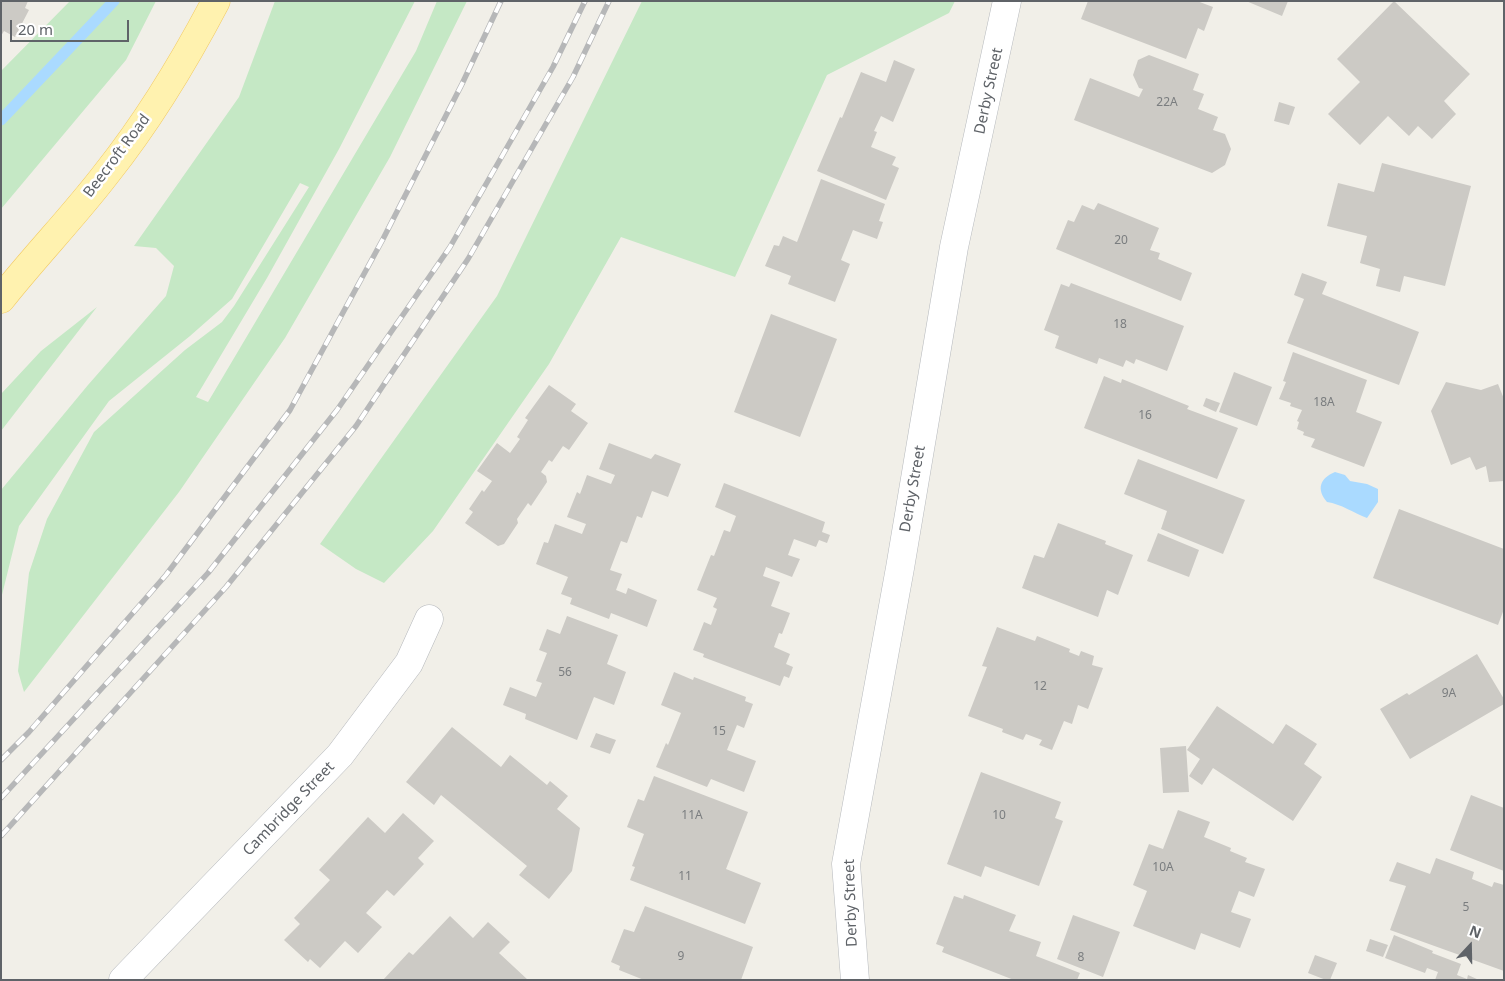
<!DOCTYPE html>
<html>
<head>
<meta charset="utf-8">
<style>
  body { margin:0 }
  #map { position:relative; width:1505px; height:981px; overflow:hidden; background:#f1efe8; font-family:"Noto Sans",sans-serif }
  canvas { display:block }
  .frame { position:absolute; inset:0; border:2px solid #5f6368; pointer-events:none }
  .north { position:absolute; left:1445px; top:921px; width:50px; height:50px; -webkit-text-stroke:4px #fff; paint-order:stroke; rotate:21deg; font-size:14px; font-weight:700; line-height:20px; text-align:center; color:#5f6368 }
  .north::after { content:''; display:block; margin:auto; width:18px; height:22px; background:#5f6368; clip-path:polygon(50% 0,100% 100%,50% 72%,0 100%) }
  .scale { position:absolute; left:10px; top:20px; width:119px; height:22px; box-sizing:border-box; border:2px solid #5f6368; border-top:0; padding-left:6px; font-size:15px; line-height:18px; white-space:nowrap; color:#5f6368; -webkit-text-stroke:4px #fff; paint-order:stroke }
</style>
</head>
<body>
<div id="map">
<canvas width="1505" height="981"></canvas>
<div class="frame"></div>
<div class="north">N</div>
<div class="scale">20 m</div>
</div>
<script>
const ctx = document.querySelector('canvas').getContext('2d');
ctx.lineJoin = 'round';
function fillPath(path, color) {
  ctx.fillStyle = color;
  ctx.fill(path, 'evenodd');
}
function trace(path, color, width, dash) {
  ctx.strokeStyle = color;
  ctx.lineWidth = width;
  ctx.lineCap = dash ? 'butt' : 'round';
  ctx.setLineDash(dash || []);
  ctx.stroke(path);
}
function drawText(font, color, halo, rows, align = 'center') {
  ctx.font = font + ' "Noto Sans",sans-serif';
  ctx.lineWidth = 5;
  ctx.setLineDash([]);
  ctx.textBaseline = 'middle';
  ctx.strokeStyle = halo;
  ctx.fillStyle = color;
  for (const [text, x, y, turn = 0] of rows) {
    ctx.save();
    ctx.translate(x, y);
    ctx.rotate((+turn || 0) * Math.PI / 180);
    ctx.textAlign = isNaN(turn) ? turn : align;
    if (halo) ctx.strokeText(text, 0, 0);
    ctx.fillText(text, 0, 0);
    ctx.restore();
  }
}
const green = new Path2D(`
  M 70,1 L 156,1 L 126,60 L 1,209 L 1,71 Z
  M 275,1 L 415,1 L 339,149 L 267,278 L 196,397 L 208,402 L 416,51 L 437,1 L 467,1 L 390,157 L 285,338 L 179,492 L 24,692 L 18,671 L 29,573 L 47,519 L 94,432 L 185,350 L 222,322 L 234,306 L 309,187 L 300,183 L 232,299 L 190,336 L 109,401 L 19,526 L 1,599 L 1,490 L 88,385 L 166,296 L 174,266 L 156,248 L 134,246 L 239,97 Z
  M 642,1 L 955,1 L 949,13 L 827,75 L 735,277 L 621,237 L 549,364 L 433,531 L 384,583 L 356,569 L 320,544 L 497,296 Z
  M 97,307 L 1,431 L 1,394 L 41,351 Z`);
const water = new Path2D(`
  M 1335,472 L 1345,475 L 1350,481 L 1367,484 L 1378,489 L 1378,502 L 1367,518 C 1354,513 1341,504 1327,502 C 1316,489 1320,478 1335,472 Z`);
const stream = new Path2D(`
  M 1,120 L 114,1`);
const building = new Path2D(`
  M 1,1 L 28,1 L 25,8 L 29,10 L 15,37 L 4,31 L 1,36 Z
  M 1088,1 L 1197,1 L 1213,7 L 1204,31 L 1198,28 L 1186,59 L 1081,19 Z
  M 1246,1 L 1288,1 L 1282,16 Z
  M 1394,1 L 1470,74 L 1444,101 L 1456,114 L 1432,139 L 1418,126 L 1409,136 L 1388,116 L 1360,145 L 1328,114 L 1360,82 L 1337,59 Z
  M 1149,55 L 1199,74 L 1193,90 L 1204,94 L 1198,109 L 1218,117 L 1213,130 L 1225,134 L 1231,149 L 1225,165 L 1212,173 L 1074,120 L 1090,78 L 1139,97 L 1143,89 L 1139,88 L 1133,75 L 1138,60 Z
  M 894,60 L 915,69 L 893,122 L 881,116 L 874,131 L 877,132 L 871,147 L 896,157 L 892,165 L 899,168 L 886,200 L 817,171 L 840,117 L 842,118 L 861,72 L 886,82 Z
  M 1279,102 L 1295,107 L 1289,125 L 1274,121 Z
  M 1382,163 L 1471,186 L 1445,286 L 1404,276 L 1400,292 L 1376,286 L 1380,269 L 1360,263 L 1367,236 L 1327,226 L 1338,183 L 1374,192 Z
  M 821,179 L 885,204 L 879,221 L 883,222 L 877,239 L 853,230 L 841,260 L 850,264 L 835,302 L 788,284 L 791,276 L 765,266 L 774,245 L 779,246 L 783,236 L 797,242 Z
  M 1098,203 L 1159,228 L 1150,250 L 1160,253 L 1158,259 L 1192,273 L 1181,301 L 1056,249 L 1068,220 L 1074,222 L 1082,205 L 1094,210 Z
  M 1302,273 L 1327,282 L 1322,294 L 1419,332 L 1399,385 L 1287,343 L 1304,299 L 1294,295 Z
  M 1071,283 L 1184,326 L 1167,371 L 1136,359 L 1134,364 L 1126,360 L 1123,367 L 1099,358 L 1097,364 L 1055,348 L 1059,336 L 1044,330 L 1061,284 L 1069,287 Z
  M 771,314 L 837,339 L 800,437 L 734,412 Z
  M 1293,352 L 1367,380 L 1356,412 L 1382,422 L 1364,467 L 1311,447 L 1315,439 L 1303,435 L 1304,432 L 1297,429 L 1299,422 L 1297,421 L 1302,410 L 1290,406 L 1291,403 L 1279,399 L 1286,382 L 1283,381 Z
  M 1234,372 L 1272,387 L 1257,426 L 1219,412 Z
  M 1104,376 L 1121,383 L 1122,379 L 1189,406 L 1187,409 L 1238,428 L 1217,479 L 1084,428 Z
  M 1446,382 L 1481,390 L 1498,384 L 1504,399 L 1504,481 L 1489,482 L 1486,466 L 1476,470 L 1470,457 L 1451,465 L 1431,411 Z
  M 549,385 L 576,404 L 571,411 L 588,423 L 569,450 L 563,446 L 552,462 L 549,460 L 541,472 L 546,476 L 547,482 L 531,506 L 528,503 L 517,519 L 518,523 L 504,544 L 498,546 L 465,523 L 473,512 L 469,509 L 482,490 L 484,492 L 492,481 L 477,471 L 497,443 L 510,453 L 520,439 L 517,437 L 528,420 L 525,418 Z
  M 1206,398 L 1220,403 L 1216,412 L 1203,406 Z
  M 609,443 L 651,459 L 655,454 L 681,464 L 668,497 L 652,491 L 642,518 L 637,516 L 627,543 L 621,541 L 610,570 L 622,574 L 616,590 L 626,594 L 628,588 L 657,600 L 647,627 L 611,613 L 609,619 L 570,604 L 572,598 L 561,594 L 568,577 L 536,564 L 544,542 L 548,543 L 555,524 L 582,534 L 586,524 L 567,517 L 577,492 L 580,494 L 587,475 L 611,484 L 615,475 L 599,469 Z
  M 1138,459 L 1245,500 L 1223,554 L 1161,529 L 1167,511 L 1124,494 Z
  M 724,483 L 825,522 L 822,532 L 830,535 L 827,543 L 819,540 L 816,547 L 794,539 L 788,555 L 800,559 L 792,577 L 766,567 L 763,576 L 780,582 L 771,606 L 790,613 L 782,634 L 779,633 L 774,647 L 790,654 L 786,664 L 793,667 L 789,678 L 784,676 L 780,686 L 703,657 L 704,654 L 693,650 L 704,622 L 711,625 L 717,609 L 713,607 L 717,598 L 697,590 L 711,555 L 714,556 L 724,530 L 730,532 L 736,516 L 715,507 Z
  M 1399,509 L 1504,549 L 1504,609 L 1498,625 L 1373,578 Z
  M 1058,523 L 1106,541 L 1105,544 L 1133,555 L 1118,595 L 1107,590 L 1098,617 L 1022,588 L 1034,555 L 1044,558 Z
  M 1158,533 L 1199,550 L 1189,577 L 1147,561 Z
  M 567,616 L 618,635 L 607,664 L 626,672 L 614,705 L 594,697 L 577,740 L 525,719 L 526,714 L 503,705 L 510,687 L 536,697 L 542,683 L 536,681 L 547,653 L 539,650 L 547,629 L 560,634 Z
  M 997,627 L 1035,641 L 1037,636 L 1070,649 L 1069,652 L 1079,656 L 1081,651 L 1094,656 L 1092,665 L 1103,668 L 1088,709 L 1078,705 L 1072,724 L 1064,721 L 1052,750 L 1039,745 L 1042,740 L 1026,734 L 1023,740 L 1002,732 L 1003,729 L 968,716 L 987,667 L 982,666 Z
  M 1477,654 L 1504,699 L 1504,704 L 1410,759 L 1380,709 L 1407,693 L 1409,695 Z
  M 674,672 L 693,680 L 694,677 L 746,697 L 745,701 L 753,704 L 744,728 L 737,725 L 727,750 L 756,761 L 744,792 L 711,779 L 707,787 L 656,767 L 666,743 L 668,745 L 681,713 L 661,705 Z
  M 1217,706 L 1273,744 L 1286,724 L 1317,744 L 1304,764 L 1322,777 L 1293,821 L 1213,768 L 1202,785 L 1189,776 L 1200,759 L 1187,750 Z
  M 452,727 L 501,767 L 510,755 L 547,785 L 550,781 L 568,796 L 557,809 L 580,828 L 572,871 L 549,899 L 519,875 L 527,866 L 441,795 L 434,805 L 406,782 Z
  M 596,733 L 616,740 L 610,754 L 590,747 Z
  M 1186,746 L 1189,792 L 1163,793 L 1160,748 Z
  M 981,772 L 1061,802 L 1055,818 L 1063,821 L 1039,886 L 985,866 L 981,877 L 947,864 Z
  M 654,776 L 748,812 L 726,869 L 761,883 L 745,924 L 630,880 L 635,867 L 632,866 L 644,834 L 627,827 L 638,799 L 644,801 Z
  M 1471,795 L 1504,808 L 1504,871 L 1450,850 Z
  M 1178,810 L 1210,822 L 1204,837 L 1231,848 L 1230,851 L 1247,858 L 1245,862 L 1265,869 L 1254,897 L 1239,891 L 1231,912 L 1251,919 L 1240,948 L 1201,933 L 1195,950 L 1133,926 L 1147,891 L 1133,885 L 1149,844 L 1163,849 Z
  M 403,813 L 434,841 L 418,858 L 424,864 L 394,896 L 387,890 L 366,913 L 382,927 L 358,953 L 345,941 L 320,968 L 310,959 L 308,962 L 284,940 L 300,924 L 294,918 L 330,880 L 319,870 L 368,817 L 385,833 Z
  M 1436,858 L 1474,872 L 1472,879 L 1492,887 L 1494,882 L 1504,885 L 1504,971 L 1390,930 L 1406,886 L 1389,881 L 1397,862 L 1430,874 Z
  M 964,895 L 1016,915 L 1009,931 L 1041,942 L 1036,956 L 1080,973 L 1077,980 L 1014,980 L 942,952 L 944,947 L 936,944 L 954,896 L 963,899 Z
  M 645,906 L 753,947 L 741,980 L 644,980 L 619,970 L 620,966 L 611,962 L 624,929 L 634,932 Z
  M 1073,915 L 1120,932 L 1103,977 L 1057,959 Z
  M 450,916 L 473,938 L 488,922 L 510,942 L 499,953 L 528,980 L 383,980 L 409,952 L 413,955 Z
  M 1394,935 L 1433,951 L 1432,953 L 1461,964 L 1457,975 L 1467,979 L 1468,975 L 1479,980 L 1435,980 L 1438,972 L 1427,968 L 1425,973 L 1385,958 Z
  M 1370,939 L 1388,945 L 1383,957 L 1366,951 Z
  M 1315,955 L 1337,963 L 1330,980 L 1326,980 L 1308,973 Z`);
const minor = new Path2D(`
  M 123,980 L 340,755 L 409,663 L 429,619
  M 855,980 L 846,864 L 900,568 L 954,247 L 1007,1`);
const major = new Path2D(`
  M 1,299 C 35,256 73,217 106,174 C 149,120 184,62 216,1`);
const rail = new Path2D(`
  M 1,760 L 29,732 L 166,575 L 290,410 L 383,239 L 462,84 L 501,1
  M 1,798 L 208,573 L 337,410 L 450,247 L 553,67 L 585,1
  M 1,836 L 226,587 L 356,426 L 468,259 L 573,77 L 609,1`);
const numberNames = [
  ["22A",1167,103],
  ["20",1121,241],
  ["18",1120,325],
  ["18A",1324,403],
  ["16",1145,416],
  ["56",565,673],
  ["12",1040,687],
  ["9A",1449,694],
  ["15",719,732],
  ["11A",692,816],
  ["10",999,816],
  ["10A",1163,868],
  ["11",685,877],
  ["5",1466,908],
  ["9",681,957],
  ["8",1081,958]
];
const streetNames = [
  ["Derby Street",989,91,-78],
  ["Beecroft Road",117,156,-53],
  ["Derby Street",913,489,-80],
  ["Cambridge Street",289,809,-46],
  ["Derby Street",851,903,-92]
];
fillPath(green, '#c5e8c5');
fillPath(water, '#aadaff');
trace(stream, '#aadaff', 11);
fillPath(building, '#cccac5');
trace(minor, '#b5b8bc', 29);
trace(major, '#f2c960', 29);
trace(minor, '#fff', 28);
trace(major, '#fff2af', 28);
trace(rail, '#b6b7b8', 5.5);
trace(rail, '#fff', 4, [11]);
drawText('12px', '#7a7d7f', null, numberNames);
drawText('15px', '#5f6368', '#fff', streetNames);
</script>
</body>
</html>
